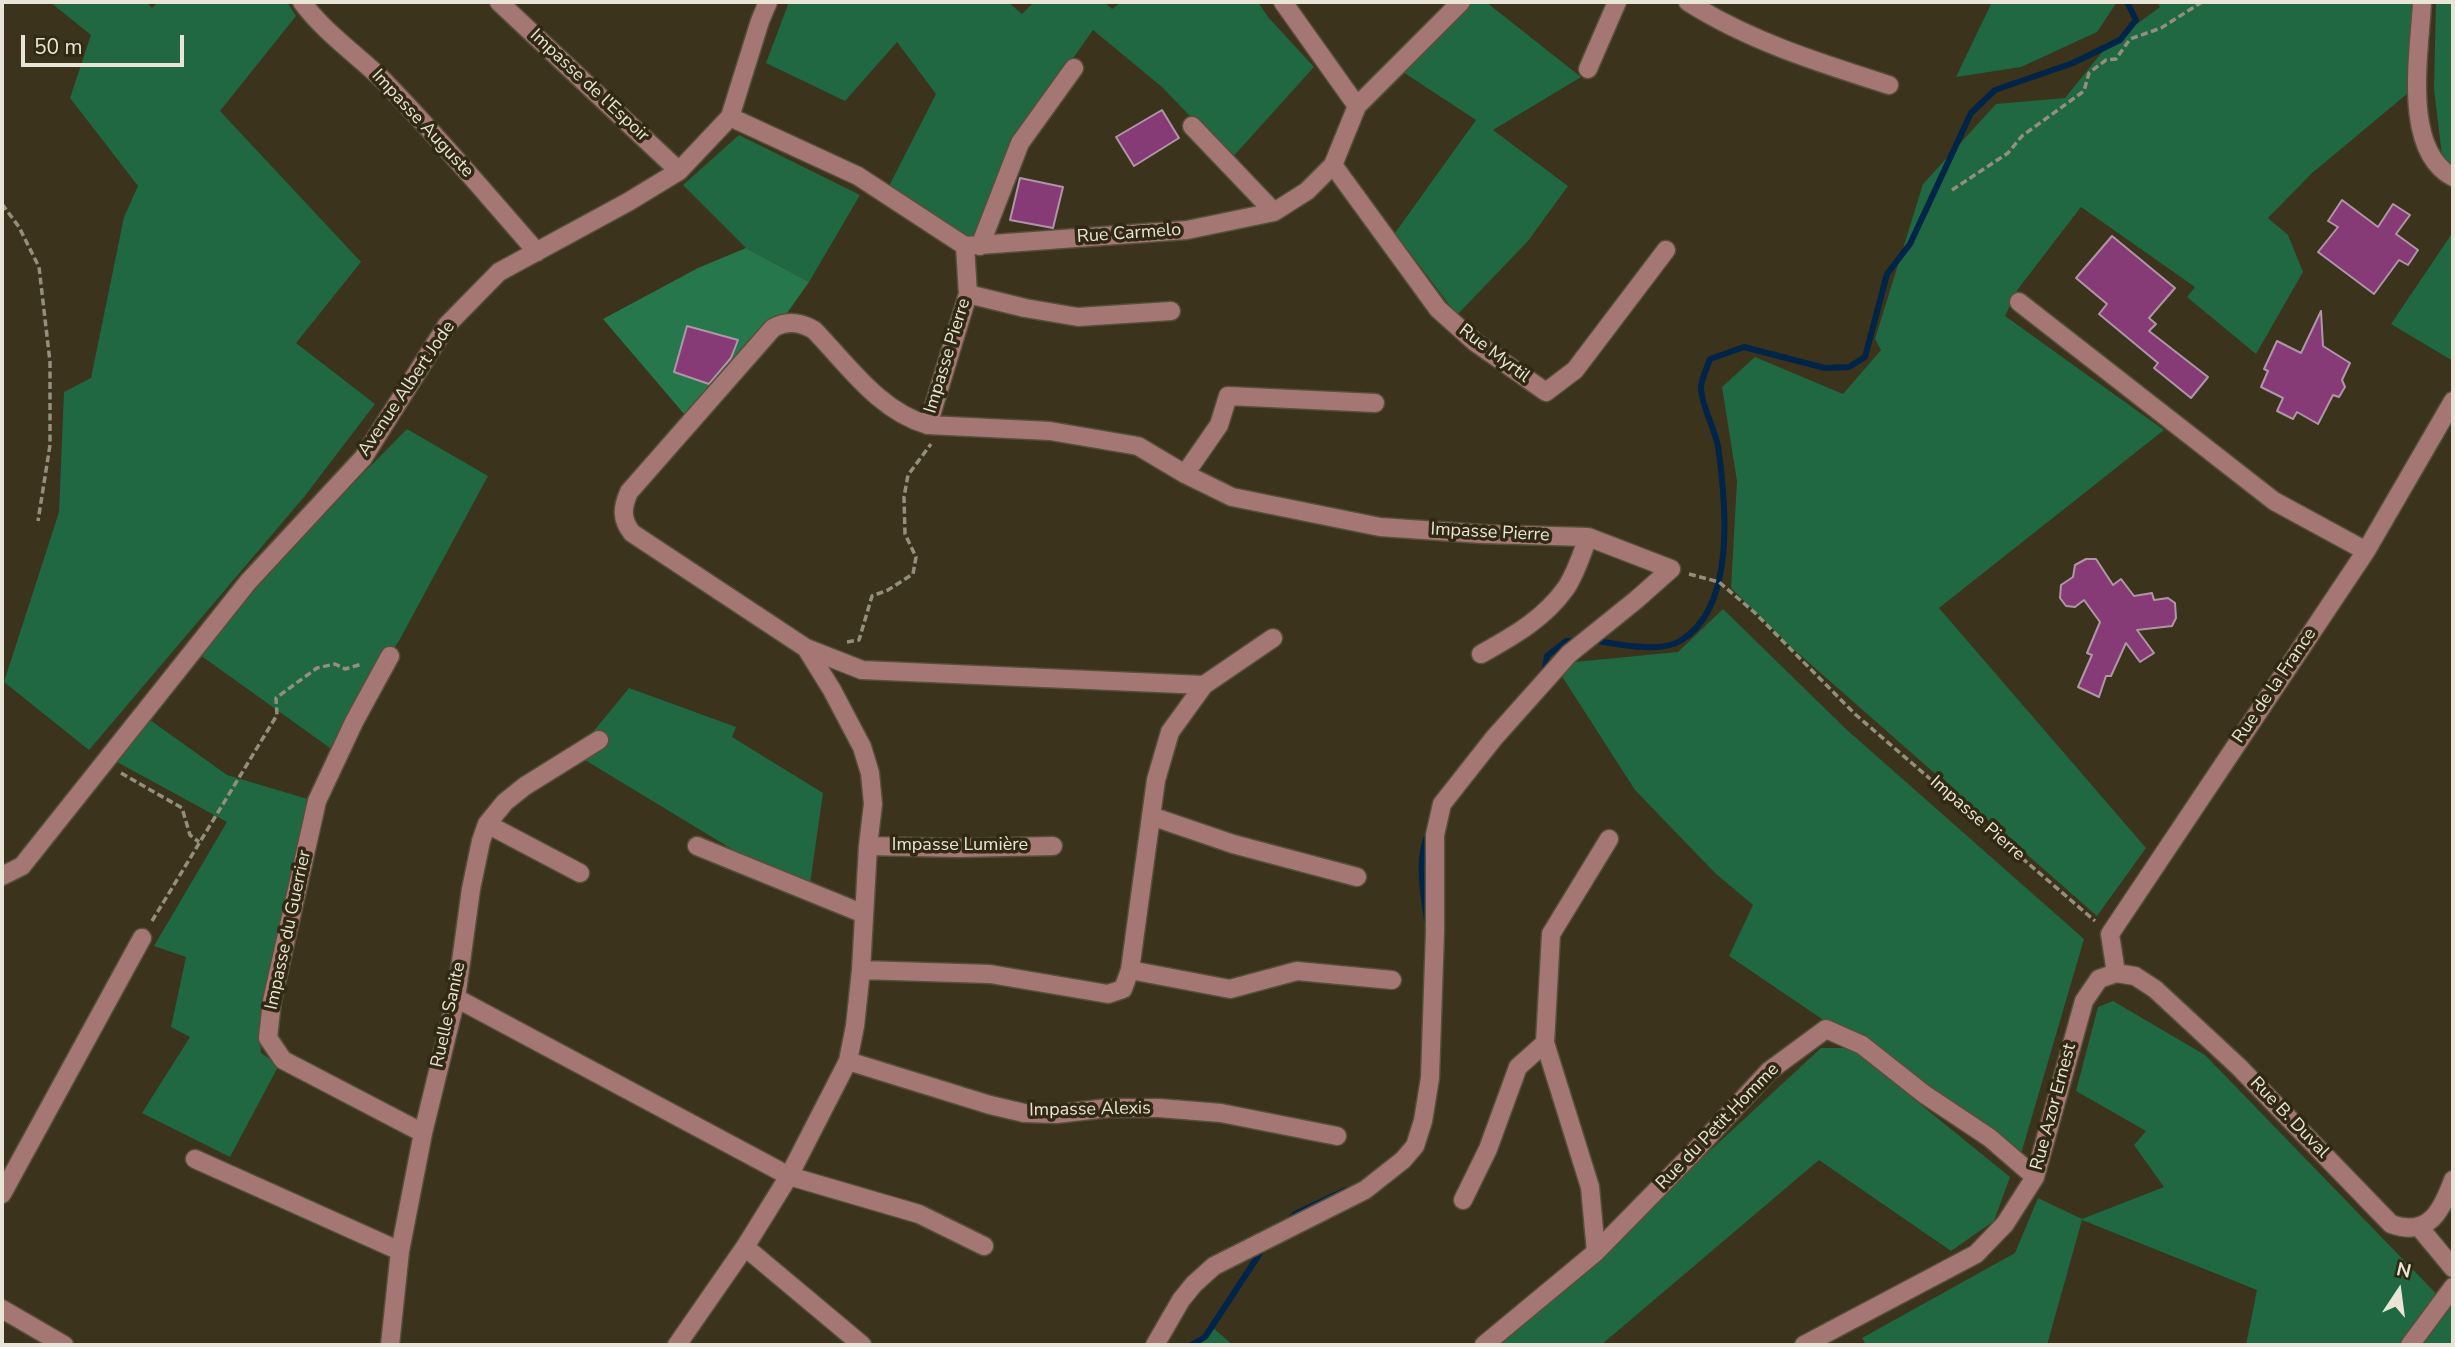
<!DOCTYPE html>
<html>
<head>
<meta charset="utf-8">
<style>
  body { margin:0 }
  #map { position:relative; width:2455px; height:1347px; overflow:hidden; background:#3b331c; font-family:"Nunito Sans",sans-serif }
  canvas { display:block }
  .frame { position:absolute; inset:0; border:4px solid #e9e5d6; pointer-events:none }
  .north { position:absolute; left:2364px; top:1256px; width:70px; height:70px; -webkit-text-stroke:5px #312912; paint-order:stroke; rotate:13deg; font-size:19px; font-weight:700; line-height:28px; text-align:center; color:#e9e5d6 }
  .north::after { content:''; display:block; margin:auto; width:24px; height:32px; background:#e9e5d6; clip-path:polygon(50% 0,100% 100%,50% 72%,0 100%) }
  .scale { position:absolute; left:21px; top:35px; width:163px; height:32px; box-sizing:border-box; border:4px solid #e9e5d6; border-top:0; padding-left:9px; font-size:21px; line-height:24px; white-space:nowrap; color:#e9e5d6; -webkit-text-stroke:5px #312912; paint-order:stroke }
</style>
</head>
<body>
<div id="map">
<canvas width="2455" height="1347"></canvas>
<div class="frame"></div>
<div class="north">N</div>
<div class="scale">50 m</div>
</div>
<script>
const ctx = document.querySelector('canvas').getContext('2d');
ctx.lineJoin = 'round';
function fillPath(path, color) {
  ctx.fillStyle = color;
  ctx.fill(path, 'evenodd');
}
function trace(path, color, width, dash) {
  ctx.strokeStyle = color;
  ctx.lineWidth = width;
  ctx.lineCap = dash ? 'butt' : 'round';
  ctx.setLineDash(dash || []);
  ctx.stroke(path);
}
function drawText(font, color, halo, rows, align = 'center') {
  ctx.font = font + ' "Nunito Sans",sans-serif';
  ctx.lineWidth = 7;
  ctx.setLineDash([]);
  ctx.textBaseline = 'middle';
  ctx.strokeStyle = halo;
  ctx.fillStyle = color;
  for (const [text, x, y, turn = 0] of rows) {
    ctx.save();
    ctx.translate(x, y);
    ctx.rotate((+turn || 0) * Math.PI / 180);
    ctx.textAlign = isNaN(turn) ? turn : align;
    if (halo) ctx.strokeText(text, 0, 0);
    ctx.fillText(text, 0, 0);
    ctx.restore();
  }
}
const green = new Path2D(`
  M 50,2 L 147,2 L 152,8 L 158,2 L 287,2 L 296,16 L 220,111 L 361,262 L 296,343 L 375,404 L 304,497 L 89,750 L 4,682 L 59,512 L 64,392 L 91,378 L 124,217 L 138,186 L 70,98 L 91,35 Z
  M 789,2 L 1008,2 L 1022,14 L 1034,2 L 1104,2 L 1112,9 L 1121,2 L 1258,2 L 1268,17 L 1314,67 L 1231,159 L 1162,87 L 1093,30 L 1013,143 L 971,241 L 888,188 L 936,94 L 897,42 L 845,101 L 766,63 Z
  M 1469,2 L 1486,2 L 1581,77 L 1493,130 L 1568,186 L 1528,241 L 1457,315 L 1395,233 L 1476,120 L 1403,72 Z
  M 1992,2 L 2117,2 L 2097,32 L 2021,67 L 1956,77 Z
  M 2157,2 L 2421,2 L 2408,93 L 2311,174 L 2268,218 L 2288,235 L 2303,272 L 2256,354 L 2187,297 L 2195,287 L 2081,207 L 2018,289 L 2005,316 L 2164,430 L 1939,608 L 2146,848 L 2097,916 L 1791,647 L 1731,588 L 1737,481 L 1722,387 L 1755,357 L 1843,394 L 1881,350 L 1875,339 L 1923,184 L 1996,104 L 2065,98 L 2107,46 L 2160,7 Z
  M 2436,2 L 2453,2 L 2453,178 L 2444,173 L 2434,89 Z
  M 739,135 L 860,195 L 809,282 L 746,248 L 683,185 Z
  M 2453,232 L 2453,361 L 2391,324 Z
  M 407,429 L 488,476 L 400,639 L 330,748 L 200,655 L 291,547 Z
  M 1723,609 L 1847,730 L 2084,939 L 2021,1154 L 1729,956 L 1753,905 L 1715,873 L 1635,790 L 1554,664 L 1678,652 Z
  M 629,688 L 736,727 L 732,737 L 823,793 L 810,884 L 778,877 L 575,754 Z
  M 150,720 L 227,775 L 311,800 L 259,1029 L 261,1053 L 279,1065 L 230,1157 L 142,1113 L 190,1037 L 171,1027 L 186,957 L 154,946 L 227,822 L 117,762 Z
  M 2113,1001 L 2205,1055 L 2453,1311 L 2453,1345 L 2246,1345 L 2257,1290 L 2082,1220 L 2047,1345 L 1866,1345 L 1862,1338 L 2015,1253 L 2038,1198 L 2082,1219 L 2164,1187 L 2134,1145 L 2146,1131 L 2076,1091 L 2098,1007 Z
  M 1821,1048 L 1851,1048 L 2010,1177 L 1994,1221 L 1951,1251 L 1819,1160 L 1601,1345 L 1500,1345 Z
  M 1213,1328 L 1233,1345 L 1198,1345 Z`);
const forest = new Path2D(`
  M 746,248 L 809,282 L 739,381 L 696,428 L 603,319 L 698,268 Z`);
const stream = new Path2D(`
  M 1591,640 C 1614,643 1659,654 1680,641 C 1737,608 1726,502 1718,446 C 1714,427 1703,409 1701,390 C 1700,381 1707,368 1710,359 L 1744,347 L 1825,368 L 1849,367 L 1865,357 L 1887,274 L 1910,244 L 1971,113 L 1995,90 L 2073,63 L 2120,40 L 2136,20 L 2127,2
  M 1544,674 L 1547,656 L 1566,641 L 1576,641
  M 1427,920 C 1423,894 1416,853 1430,831
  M 1288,1221 L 1295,1214 L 1346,1190
  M 1191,1345 L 1205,1337 L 1264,1247`);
const building = new Path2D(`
  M 1162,110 L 1179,138 L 1134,166 L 1116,137 Z
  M 1020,178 L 1063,187 L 1053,228 L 1010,220 Z
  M 2342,200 L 2378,227 L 2393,204 L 2410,215 L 2396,234 L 2418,250 L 2408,265 L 2399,260 L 2374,294 L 2318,252 L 2338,227 L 2328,221 Z
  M 2112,236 L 2175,288 L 2149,318 L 2156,324 L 2149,331 L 2208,377 L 2191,398 L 2154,368 L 2158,363 L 2099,314 L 2107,304 L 2076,278 Z
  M 2321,311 L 2323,346 L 2350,363 L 2342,380 L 2345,387 L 2339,397 L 2333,395 L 2318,424 L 2297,412 L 2293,419 L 2277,411 L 2283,398 L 2261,387 L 2268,371 L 2264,369 L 2277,341 L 2301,353 Z
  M 687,326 L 738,340 L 731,358 L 709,384 L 674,372 Z
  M 2086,559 L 2096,559 L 2113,585 L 2121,579 L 2134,596 L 2152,593 L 2154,600 L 2168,598 L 2175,603 L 2176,618 L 2172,626 L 2137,630 L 2154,653 L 2140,662 L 2126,643 L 2111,676 L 2106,676 L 2099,697 L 2078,687 L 2092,655 L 2087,653 L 2100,622 L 2084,600 L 2075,607 L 2066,606 L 2060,598 L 2061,585 L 2073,577 L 2075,565 Z`);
const path = new Path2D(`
  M 1952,190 L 2008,153 L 2022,136 L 2084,91 L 2089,73 L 2106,60 L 2116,59 L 2130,39 L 2161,28 L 2202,2
  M 2,204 L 19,227 L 39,267 L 50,362 L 50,445 L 38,521
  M 1689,574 L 1719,582 L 1754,612 L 1856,715 L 2095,921
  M 847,642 L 859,640 L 872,596 L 888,590 L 913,574 L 916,557 L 905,534 L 904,497 L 908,475 L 931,444
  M 121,773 L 182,808 L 190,835 L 199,842
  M 152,921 L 277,715 L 276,698 L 317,668 L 335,664 L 345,669 L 362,664`);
const minor = new Path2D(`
  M 302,2 C 324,32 356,54 383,80 C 437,135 486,194 537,252
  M 499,2 L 679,171
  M 1283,2 L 1357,106
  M 1688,2 C 1749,41 1820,63 1889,85
  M 2422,2 C 2420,50 2401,150 2453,177
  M 1588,69 L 1617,2
  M 730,117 L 858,176 L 965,246 L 1187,230 L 1274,212 L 1307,191 L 1333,165 L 1357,106 L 1461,2
  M 1192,126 L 1274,212
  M 1333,165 L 1438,309 L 1476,343 L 1546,392 L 1575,370 L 1666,250
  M 965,246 L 968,294 L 928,425 L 1050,431 L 1138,446 L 1185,474 L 1232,497 L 1380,527 L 1482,534 L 1588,537 L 1671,569 L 1636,600 L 1569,654 L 1494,738 L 1442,804 L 1435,835 L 1435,932 L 1430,1078 L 1423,1121 L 1415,1146 L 1403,1160 L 1365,1190 L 1214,1266 L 1194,1284 L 1181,1300 L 1155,1345
  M 980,246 L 1020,143 L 1074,68
  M 968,294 L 1025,308 L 1078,317 L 1171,311
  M 2019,302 L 2274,501 L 2366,551
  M 1185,474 L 1219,425 L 1228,396 L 1375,403
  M 806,648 L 862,670 L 1204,685 L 1273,638
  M 1481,654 C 1513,636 1544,619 1566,588 C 1576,573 1582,554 1588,537
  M 390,656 L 354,722 L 317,801 L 272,1001 L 268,1038 L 283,1060 L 423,1133
  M 1204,685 L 1170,732 L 1156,780 L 1130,970 L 1230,989 L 1297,971 L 1392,980
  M 1151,816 L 1233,844 L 1357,877
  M 487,824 L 580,873
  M 697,846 L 864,914
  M 868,846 L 959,848 L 1053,846
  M 2,876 L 22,866 L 248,582 L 363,458 L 447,325 L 499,272 L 628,202 L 679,171 L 730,117 L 760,21 L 768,2
  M 861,970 L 990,974 L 1108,994 L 1123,989 L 1130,970
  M 2116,973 L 2110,934 L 2366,551 L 2453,401
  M 456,998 L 789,1176 L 919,1214 L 984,1246
  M 848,1061 L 990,1105 L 1024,1113 L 1056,1114 L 1108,1108 L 1159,1108 L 1221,1113 L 1337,1136
  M 195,1159 L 400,1251
  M 2,1194 L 142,938
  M 1463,1200 L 1488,1149 L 1518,1067 L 1545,1043
  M 2419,1227 L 2453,1268
  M 745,1247 L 862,1345
  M 1596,1252 L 1590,1187 L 1545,1043 L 1551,934 L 1609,839
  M 2,1309 L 64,1345
  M 390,1345 L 400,1251 L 423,1133 L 456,998 L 471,889 L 481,841 L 487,824 L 505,802 L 525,786 L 599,740
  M 677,1345 L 745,1247 L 789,1176 L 848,1061 L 855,1026 L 861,970 L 868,846 L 873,804 L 870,773 L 862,747 L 832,690 L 806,648 L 632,533 C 621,519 622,508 629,492 L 773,328 C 787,320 800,322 814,330 C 848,365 879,411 928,425
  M 1484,1345 L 1596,1252 L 1694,1152 L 1769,1071 L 1826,1029 L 1862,1045 L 1924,1094 L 1990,1138 L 2035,1177
  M 1804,1345 L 1976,1254 L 2005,1224 L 2035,1177 L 2084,1001 L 2099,979 L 2116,973 L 2135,976 L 2155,989 L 2239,1067 L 2391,1224 C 2429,1238 2442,1210 2453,1180
  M 2410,1345 L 2453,1287`);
const streetNames = [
  ["Impasse de l'Espoir",589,86,43],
  ["Impasse Auguste",422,124,47],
  ["Rue Carmelo",1129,234,-4],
  ["Rue Myrtil",1494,354,37],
  ["Impasse Pierre",948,356,-73],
  ["Avenue Albert Jode",407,389,-56],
  ["Impasse Pierre",1490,533,3],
  ["Rue de la France",2275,686,-56],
  ["Impasse Pierre",1977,819,41],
  ["Impasse Lumière",960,846],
  ["Impasse du Guerrier",289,930,-78],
  ["Ruelle Sanite",449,1015,-78],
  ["Rue Azor Ernest",2054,1107,-75],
  ["Impasse Alexis",1090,1110,-1],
  ["Rue B. Duval",2289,1118,46],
  ["Rue du Petit Homme",1718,1127,-46]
];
fillPath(green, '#1f6842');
fillPath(forest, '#27774d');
trace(stream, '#012548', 6);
fillPath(building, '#873b76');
trace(building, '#af95a7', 2);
trace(minor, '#574f3a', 21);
trace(path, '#948e7c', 3.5, [7, 3.5]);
trace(minor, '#a47775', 18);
drawText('18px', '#e9e5d6', '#312912', streetNames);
</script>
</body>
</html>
